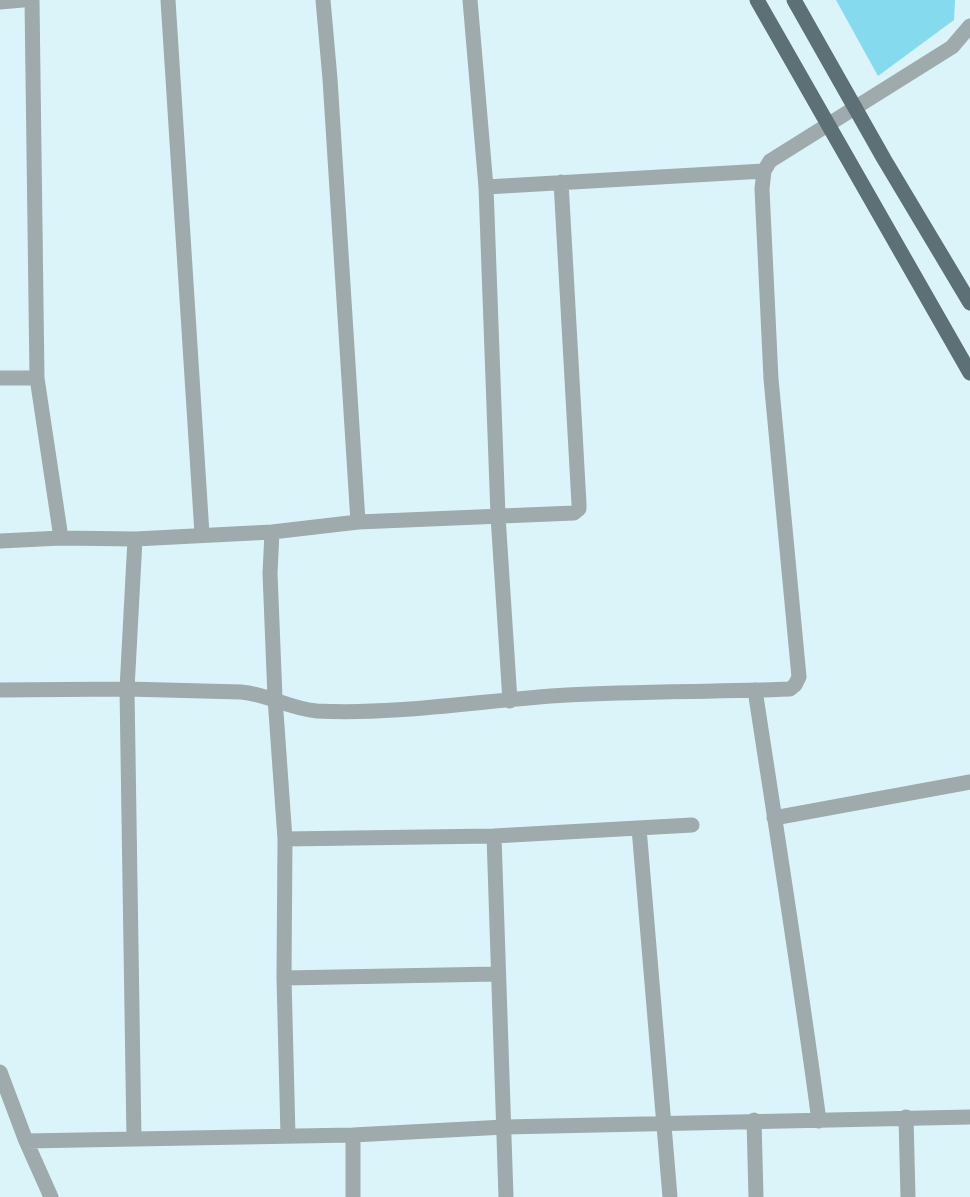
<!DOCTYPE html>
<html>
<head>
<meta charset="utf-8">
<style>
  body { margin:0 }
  canvas { display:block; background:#daf4fa }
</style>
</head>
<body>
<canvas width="970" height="1197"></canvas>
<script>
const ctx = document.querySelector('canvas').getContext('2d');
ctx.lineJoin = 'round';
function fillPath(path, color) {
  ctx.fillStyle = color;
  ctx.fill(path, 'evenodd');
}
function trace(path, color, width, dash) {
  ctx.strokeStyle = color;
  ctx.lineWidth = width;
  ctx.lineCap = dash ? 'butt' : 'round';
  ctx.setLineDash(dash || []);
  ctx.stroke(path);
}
const green = new Path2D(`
  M 836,0 L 955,0 L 954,20 L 878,76 Z`);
const minor = new Path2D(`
  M 32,0 L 37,378 L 61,538
  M 168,0 L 202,534
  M 323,0 L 330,79 L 358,522
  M 470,0 L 486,187 L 498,516 L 510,701
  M 0,2 L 23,0
  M 486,187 L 764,171
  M 0,378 L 37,378
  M 272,532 L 270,573 L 275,698 L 285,839 L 284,978 L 288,1136
  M 0,541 L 61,538 L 135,539 L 272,532 L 358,522 L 574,513 L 579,509 L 579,504 L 561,182
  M 0,690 L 127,689 L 241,692 C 268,694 290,709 317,711 C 400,715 484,700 567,695 C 641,691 716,692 790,689 L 795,685 L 799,677 L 771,379 L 762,189 L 764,171 L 770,161 L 952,47 L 970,26
  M 755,690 C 777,834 800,977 819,1121
  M 774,818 L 970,782
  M 639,828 L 670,1197
  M 494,836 L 506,1197
  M 285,839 L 494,836 L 692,825
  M 284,978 L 497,974
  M 0,1072 L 26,1141 L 51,1197
  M 906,1117 L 908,1197
  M 754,1120 L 756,1197
  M 353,1135 L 353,1197
  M 134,1139 L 127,689 L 135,539
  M 26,1141 L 353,1135 L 505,1127 L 970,1117`);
const major = new Path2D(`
  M 757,0 L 970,373
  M 794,0 L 884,159 L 970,303`);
fillPath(green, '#85dbed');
trace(minor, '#9faaac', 15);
trace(major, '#5d7075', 15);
</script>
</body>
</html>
